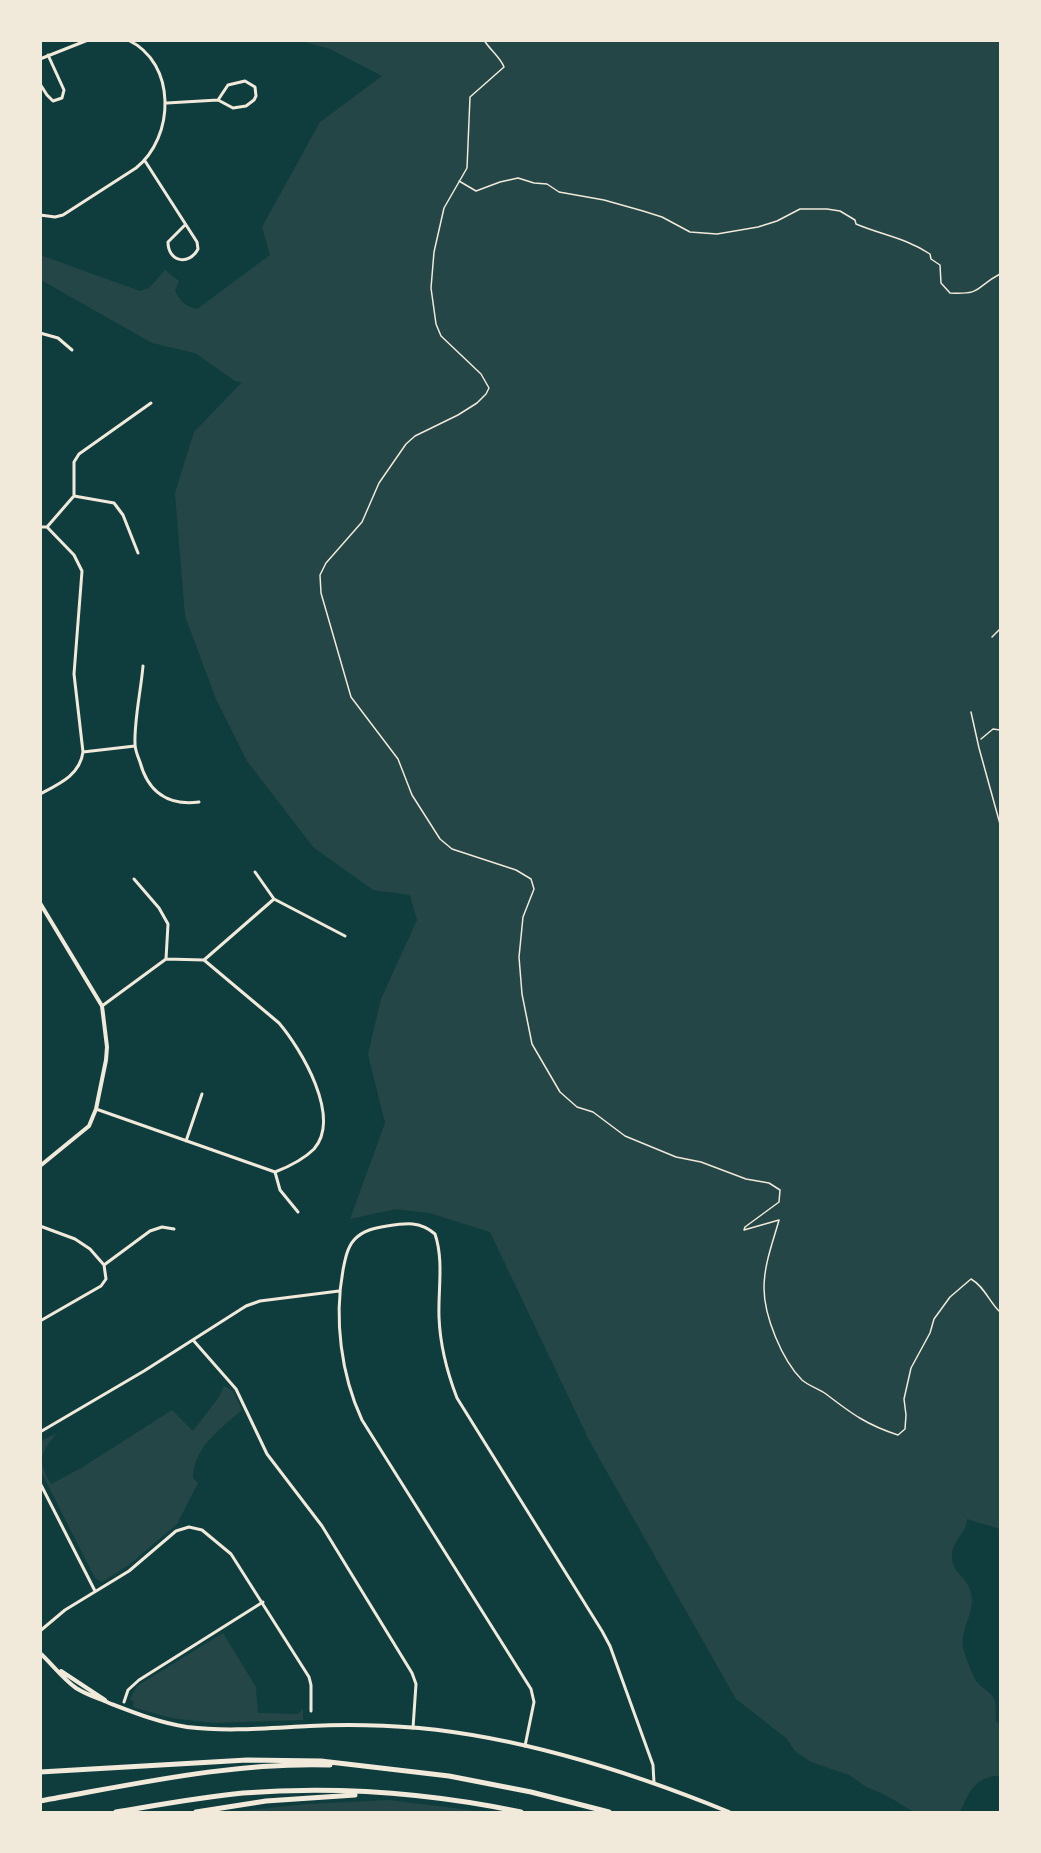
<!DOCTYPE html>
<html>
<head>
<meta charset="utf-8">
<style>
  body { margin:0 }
  #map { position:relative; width:1041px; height:1853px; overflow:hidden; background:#0f3d3e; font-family:"Exo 2",sans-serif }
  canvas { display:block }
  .frame { position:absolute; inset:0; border:42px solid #f1e9da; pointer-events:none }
</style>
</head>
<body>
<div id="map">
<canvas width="1041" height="1853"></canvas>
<div class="frame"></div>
</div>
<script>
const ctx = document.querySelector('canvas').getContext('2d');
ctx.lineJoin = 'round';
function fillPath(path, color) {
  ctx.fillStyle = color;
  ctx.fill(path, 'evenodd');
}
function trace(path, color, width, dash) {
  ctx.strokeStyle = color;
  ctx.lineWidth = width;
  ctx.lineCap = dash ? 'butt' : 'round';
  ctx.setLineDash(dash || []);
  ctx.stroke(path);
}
const green = new Path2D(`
  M 301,41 L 1000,41 L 1000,1529 L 967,1519 C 967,1531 954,1540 952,1552 C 950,1574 967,1575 971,1593 C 976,1612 960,1628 963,1647 C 964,1654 973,1676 977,1682 C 982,1688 990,1692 994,1698 C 997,1704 995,1715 996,1721 L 1000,1724 L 1000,1776 C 976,1775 969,1792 960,1812 L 914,1812 L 889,1797 L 865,1786 L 849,1775 L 811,1762 L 795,1751 L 786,1738 L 736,1699 L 590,1442 L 490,1232 L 429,1213 L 396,1209 L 350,1219 L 385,1123 L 368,1054 L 381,999 L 417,920 L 410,895 L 373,890 L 313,847 L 247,761 L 216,699 L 185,616 L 175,493 L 194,432 L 242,382 L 235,381 L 195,353 L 152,343 L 41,280 L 40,255 L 140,291 L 149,288 L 165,270 L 179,281 L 175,291 C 181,302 185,306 197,309 L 270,255 L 262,227 L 320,122 L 382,76 L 330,49 Z
  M 224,1386 L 233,1391 L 242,1410 C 221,1428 193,1448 193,1478 L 198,1483 L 177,1524 L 130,1564 L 102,1582 L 95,1578 L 41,1472 L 41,1441 L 57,1433 C 40,1453 37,1460 51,1484 L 83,1467 L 172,1410 L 193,1431 L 219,1397 Z
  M 223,1633 L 256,1687 L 258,1713 L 298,1714 L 303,1709 L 303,1720 L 214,1723 L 171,1718 L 133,1707 L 134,1702 L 130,1699 L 137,1686 Z
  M 389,1800 L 486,1812 L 232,1812 L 307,1804 Z`);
const path = new Path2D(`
  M 484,40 C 490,50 500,57 504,67 L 470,97 L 467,168 L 444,208 L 434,252 L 431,288 L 436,324 L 441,336 L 481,374 L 489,388 L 486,394 L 477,403 L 458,415 L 415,436 L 406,444 L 379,483 L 362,522 L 326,563 L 320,575 L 321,593 L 351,697 L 398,759 L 412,795 L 440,839 L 452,849 L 516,870 L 531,879 L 534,889 L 523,917 L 519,957 L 522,994 L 532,1044 L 560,1092 L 577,1107 L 593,1112 L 625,1136 L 676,1157 L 701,1162 L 746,1179 L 769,1183 L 780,1190 L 779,1202 L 745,1227 L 744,1230 L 779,1220 C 773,1242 764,1264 764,1288 C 764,1316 782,1360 802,1380 C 809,1386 819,1389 826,1394 C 852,1414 867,1425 898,1435 L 905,1429 L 906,1415 L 904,1399 L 911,1368 L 930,1333 L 934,1319 L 950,1297 L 971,1279 C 985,1287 989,1302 1000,1312
  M 459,181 L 476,191 L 500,182 L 518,178 L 534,183 L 547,184 L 559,192 L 604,200 L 643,211 L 662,217 L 690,232 L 717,234 L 758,227 L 777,221 L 800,209 L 827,209 L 840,211 L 855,220 L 856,224 C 882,235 906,238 930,254 L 931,259 L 940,265 L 941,283 L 950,293 C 983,295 975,287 1000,274
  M 992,637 L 1000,629
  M 981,739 L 993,729 L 1000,730`);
const service = new Path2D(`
  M 971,712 L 979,748 L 1000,824`);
const minor = new Path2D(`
  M 40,59 L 88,40
  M 40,84 L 47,95 L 53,101 L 62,98 L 64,90 L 48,55
  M 167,103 L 218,100 L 233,108 L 246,106 L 254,100 L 256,96 L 255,87 L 245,81 L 228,85 L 218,100
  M 145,161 L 197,242 L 198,249 C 189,266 168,262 168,242 L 185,225
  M 40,215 L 55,217 L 63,215 L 136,168 C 175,137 177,63 128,40
  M 40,333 L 58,338 L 72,350
  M 74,496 L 74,462 L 79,454 L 151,403
  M 74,496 L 114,503 L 123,515 L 138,553
  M 40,527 L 47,527 L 74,555 L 82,571 L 74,674 L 83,752 C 80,775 59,784 40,794
  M 47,527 L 73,497
  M 143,666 C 141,690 134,721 135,744 C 135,750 138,757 140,762 C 148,792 168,806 199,802
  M 83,752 L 135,746
  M 255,872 L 274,899 L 345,936
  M 134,879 L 159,908 L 168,924 L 166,959
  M 204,960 L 274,899
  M 96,1109 L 275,1172 C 288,1167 304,1159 314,1149 C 342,1117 301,1049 279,1023 L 204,960 L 166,959 L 102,1006
  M 186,1141 L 202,1094
  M 275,1172 L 280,1190 L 298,1212
  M 40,1226 L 75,1239 L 90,1249 L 104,1265 L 106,1279 L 101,1286 L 40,1321
  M 104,1265 L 150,1231 L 162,1227 L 174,1229
  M 193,1340 L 236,1389 L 267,1454 L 322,1526 L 412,1673 L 416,1684 L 413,1728
  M 40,1432 L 144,1371 L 246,1306 L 260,1301 L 339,1291
  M 40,1483 L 95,1591
  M 40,1631 L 65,1610 L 129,1571 L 176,1531 L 189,1527 L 202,1530 L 231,1554 L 309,1677 L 311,1685 L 311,1711
  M 124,1702 L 128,1690 L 139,1680 L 263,1602
  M 525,1746 L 534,1702 L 531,1689 L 362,1420 C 341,1375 334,1319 343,1270 C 345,1260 347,1248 354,1240 C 363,1230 375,1228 387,1226 C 406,1223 420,1221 435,1234 C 444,1261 438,1289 439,1317 C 440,1345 447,1372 457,1398 L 602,1631 L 610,1646 L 653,1765 L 654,1783`);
const tertiary = new Path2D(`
  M 40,903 L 102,1006 L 107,1047 L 106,1060 L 96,1109 L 89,1126 L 40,1166
  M 40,1653 C 52,1664 63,1679 76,1688 C 87,1695 98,1698 109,1703 C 135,1713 160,1723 187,1727 C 228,1732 269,1728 310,1726 C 346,1724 383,1725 419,1728 C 525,1738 631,1772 729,1812
  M 61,1671 L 105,1700`);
const motorway = new Path2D(`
  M 40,1772 L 247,1760 L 321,1761 L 449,1776 L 531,1792 L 609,1812
  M 40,1801 C 136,1784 232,1762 330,1765
  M 116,1812 C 158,1805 201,1797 243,1793 C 336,1786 430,1793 521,1812
  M 196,1812 L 266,1801 L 355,1795`);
fillPath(green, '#244646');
trace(path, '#f1e9da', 1.5);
trace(service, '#f1e9da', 1.5);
trace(minor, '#f1e9da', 3);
trace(tertiary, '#f1e9da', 4);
trace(motorway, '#f1e9da', 5);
</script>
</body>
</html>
